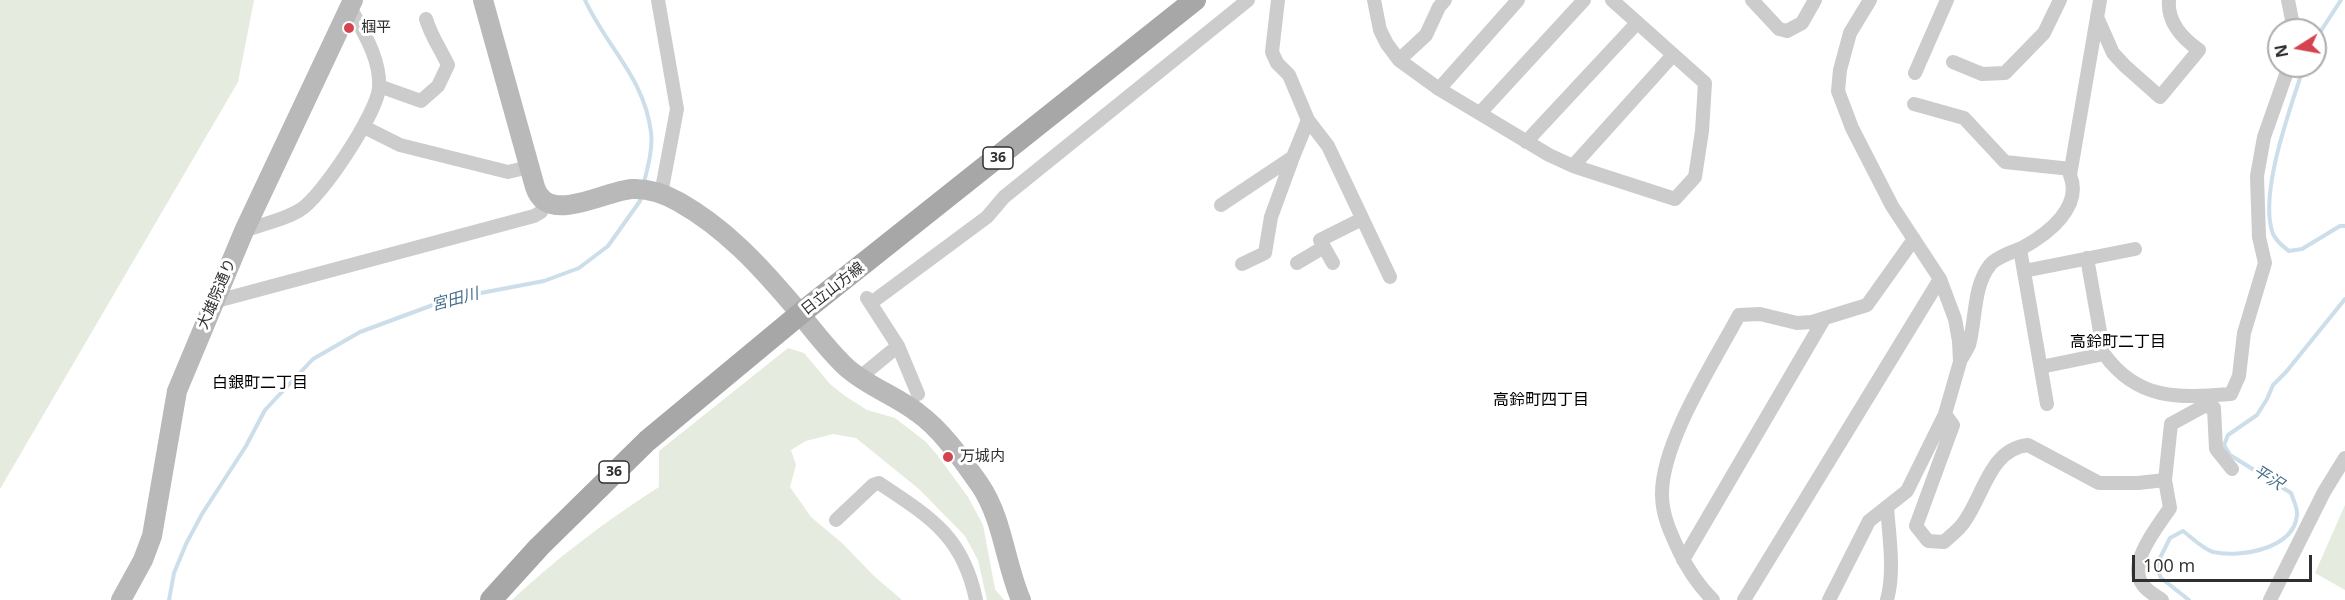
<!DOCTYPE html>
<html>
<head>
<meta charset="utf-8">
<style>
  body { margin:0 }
  #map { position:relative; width:2345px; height:600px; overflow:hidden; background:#fff; font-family:"Open Sans",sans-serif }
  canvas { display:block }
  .north { position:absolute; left:2267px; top:18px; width:60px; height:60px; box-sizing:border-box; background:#fff; border:2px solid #acacac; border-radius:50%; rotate:259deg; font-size:16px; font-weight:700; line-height:24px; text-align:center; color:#2f2f2f }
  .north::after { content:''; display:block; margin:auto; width:21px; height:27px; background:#d4434e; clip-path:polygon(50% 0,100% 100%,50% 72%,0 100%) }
  .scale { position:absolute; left:2132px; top:555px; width:180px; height:27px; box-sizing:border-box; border:3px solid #2f2f2f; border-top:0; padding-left:8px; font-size:18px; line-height:21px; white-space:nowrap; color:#2f2f2f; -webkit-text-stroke:4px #fff; paint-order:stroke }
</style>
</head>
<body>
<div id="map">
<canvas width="2345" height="600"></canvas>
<div class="north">N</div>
<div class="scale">100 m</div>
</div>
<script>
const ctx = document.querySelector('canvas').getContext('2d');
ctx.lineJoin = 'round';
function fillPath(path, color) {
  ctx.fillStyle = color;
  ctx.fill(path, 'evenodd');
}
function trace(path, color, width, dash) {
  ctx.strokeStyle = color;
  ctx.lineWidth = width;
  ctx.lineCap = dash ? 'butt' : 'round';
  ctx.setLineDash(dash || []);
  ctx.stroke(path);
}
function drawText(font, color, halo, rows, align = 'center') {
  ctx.font = font + ' "Open Sans","Noto Sans JP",sans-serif';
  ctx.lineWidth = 6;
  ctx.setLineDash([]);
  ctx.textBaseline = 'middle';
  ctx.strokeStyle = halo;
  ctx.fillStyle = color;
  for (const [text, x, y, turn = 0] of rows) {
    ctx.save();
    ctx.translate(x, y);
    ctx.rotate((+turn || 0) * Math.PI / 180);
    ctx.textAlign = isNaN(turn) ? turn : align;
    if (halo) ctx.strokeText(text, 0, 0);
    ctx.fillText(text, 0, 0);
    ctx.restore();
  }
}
const green = new Path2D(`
  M 0,0 L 254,0 L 238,82 L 0,489 Z
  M 788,348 L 804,353 L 830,384 L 845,396 L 867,410 L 895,418 L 926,442 L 938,456 L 968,497 L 983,525 L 995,589 L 1004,600 L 987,600 L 978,560 L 965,536 L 919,489 L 856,438 L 833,434 L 806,441 L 791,450 L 796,465 L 790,487 L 811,517 L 842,543 L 874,576 L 902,600 L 512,600 C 558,557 606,521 659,487 L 659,451 Z
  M 2345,505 L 2345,590 L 2315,573 Z`);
const stream = new Path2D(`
  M 585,0 C 607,48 644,77 651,132 C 653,148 648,167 644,182
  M 2315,40 L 2341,0
  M 2304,66 C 2291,107 2258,194 2273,234 C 2277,242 2282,246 2289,251 L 2302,249 L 2340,226 L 2345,226
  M 169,600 L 174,573 L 186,544 L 202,514 L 246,446 L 265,410 L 313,359 L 360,332 L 449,299 L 544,281 L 579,268 L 608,246 L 640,201 L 642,196
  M 2189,600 L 2161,578 L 2156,566 L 2170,538 L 2183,531 C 2191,537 2203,549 2213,552 C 2240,558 2294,549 2297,515 C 2298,509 2293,499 2291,493 L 2230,455 L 2224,445 L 2228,435 L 2257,415 L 2267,399 L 2273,385 L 2286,372 L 2345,299`);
const street = new Path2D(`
  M 658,0 L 677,109 L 661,194
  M 1278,0 L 1272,52 L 1277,63 L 1289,75 L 1308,120 L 1328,146 L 1390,277
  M 1374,0 L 1380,30 L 1387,44 L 1399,60 L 1439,89 L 1549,155 L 1573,166 L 1675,199 L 1695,177 L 1702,131 L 1705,83 L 1612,0
  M 1752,0 L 1779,29 L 1787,31 L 1802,23 L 1815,0
  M 2288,0 L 2294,30
  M 2097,17 L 2113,53 L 2125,66 L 2160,97 L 2199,50 C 2182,38 2167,22 2169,0
  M 1399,60 L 1426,35 L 1439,7 L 1445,0
  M 1953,62 L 1982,74 L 2005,73 L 2044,33 L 2060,0
  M 1915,73 L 1947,0
  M 379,86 L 421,101 L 438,86 L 448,65 C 440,48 431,36 426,19
  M 1439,89 L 1518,0
  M 1914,104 L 1964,118 L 2005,162 L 2071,169
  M 1480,113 L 1584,0
  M 364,127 L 400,145 L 508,172 L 529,167
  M 1526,142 L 1637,23
  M 1573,166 L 1673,55
  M 1221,205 L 1293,157 L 1308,120
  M 244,231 C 262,224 284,220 300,210 C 321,198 377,113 379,88 C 381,59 363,32 350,7
  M 2020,249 L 2047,404
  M 1297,263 L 1324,247
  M 1333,263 L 1320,240 L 1362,219
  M 1242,264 L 1265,253 L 1271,217 L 1293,157
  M 2024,271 L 2135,249
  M 867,298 L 898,346 L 918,394
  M 213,302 L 534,216 L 541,212 L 545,203
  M 871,303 L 987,217 L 1004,197 L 1248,0
  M 2104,354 C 2138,401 2179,398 2231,394 L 2239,376 L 2244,333 L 2265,263 L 2259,237 L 2257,176 L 2264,137 L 2289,66
  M 1960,361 C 1963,356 1967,350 1969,345 C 1976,320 1973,286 1990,265 C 1996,257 2013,252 2022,248 C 2048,234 2083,207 2070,175 L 2100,0
  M 2041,367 L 2104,354 L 2087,258
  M 859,378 L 898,346
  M 1945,414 L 1953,425 L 1916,526 L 1928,541 L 1944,542 C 1949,537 1956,532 1961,526 C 1983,500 1988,449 2028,445 L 2099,483 L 2138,483 L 2165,480 L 2170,508 C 2158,526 2126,564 2143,585 C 2147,591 2156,596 2162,600
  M 2165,480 L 2171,424 L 2204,406 L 2214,408 L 2216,449 L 2232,469
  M 836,520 L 873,485 L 879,483 C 930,517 963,536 976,600
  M 1683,560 L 1824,319
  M 1713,600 C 1699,586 1688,570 1679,551 C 1671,534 1662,515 1662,495 C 1661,443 1714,362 1739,315 L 1760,314 L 1797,323 L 1812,322 L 1867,305 L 1914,239
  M 1744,600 L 1940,279
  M 1829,600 L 1869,521 L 1907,491 L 1945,414 L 1960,362 L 1959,341 L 1955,319 L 1940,279 L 1892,206 L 1852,128 L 1838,91 L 1840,70 L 1850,33 L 1870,0
  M 1887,600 C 1895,571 1889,536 1887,507
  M 2270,600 L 2324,492 L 2345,458`);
const secondary = new Path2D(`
  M 483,0 L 535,187 C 548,226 603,191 632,189 C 649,188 665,194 679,202 C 725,228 759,265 793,305 C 810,326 826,348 846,367 C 868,387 895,395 918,413 C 943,431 963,461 980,485 C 1003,519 1005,563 1021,600
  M 121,600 L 143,560 L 152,536 L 177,391 L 244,231 L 353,0`);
const primary = new Path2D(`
  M 491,600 L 539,547 L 647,441 L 800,314 L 1195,0`);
const markers = [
  [349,28,6,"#d4434e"],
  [948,457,6,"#d4434e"]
];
const shields = [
  [998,158,30],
  [614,472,30]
];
const shieldNames = [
  ["36",998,158],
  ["36",614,472]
];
const poiNames = [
  ["椢平",361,28],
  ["万城内",960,457]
];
const streetNames = [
  ["日立山方線",833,289,-38],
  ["大雄院通り",217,294,-67]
];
const waterNames = [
  ["宮田川",455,300,-15],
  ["平沢",2268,478,32]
];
const neighbourhoodNames = [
  ["高鈴町二丁目",2118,342],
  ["白銀町二丁目",260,383],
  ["高鈴町四丁目",1541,400]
];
fillPath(green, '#e5ebde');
trace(stream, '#ccdee9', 4);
trace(street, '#ccc', 14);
trace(secondary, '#b9b9b9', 20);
trace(primary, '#a7a7a7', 22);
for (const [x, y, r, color] of markers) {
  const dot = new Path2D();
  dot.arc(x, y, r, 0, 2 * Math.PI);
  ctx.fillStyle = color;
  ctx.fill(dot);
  trace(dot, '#fff', 2);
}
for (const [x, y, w] of shields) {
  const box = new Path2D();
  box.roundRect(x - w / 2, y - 11, w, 22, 4.5);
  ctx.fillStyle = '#fff';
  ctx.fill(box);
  trace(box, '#2f2f2f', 1.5);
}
drawText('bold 14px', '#2f2f2f', null, shieldNames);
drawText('15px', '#2f2f2f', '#fff', poiNames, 'left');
drawText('15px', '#2f2f2f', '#fff', streetNames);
drawText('italic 16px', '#456f89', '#fff', waterNames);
drawText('16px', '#000', '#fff', neighbourhoodNames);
</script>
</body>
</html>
